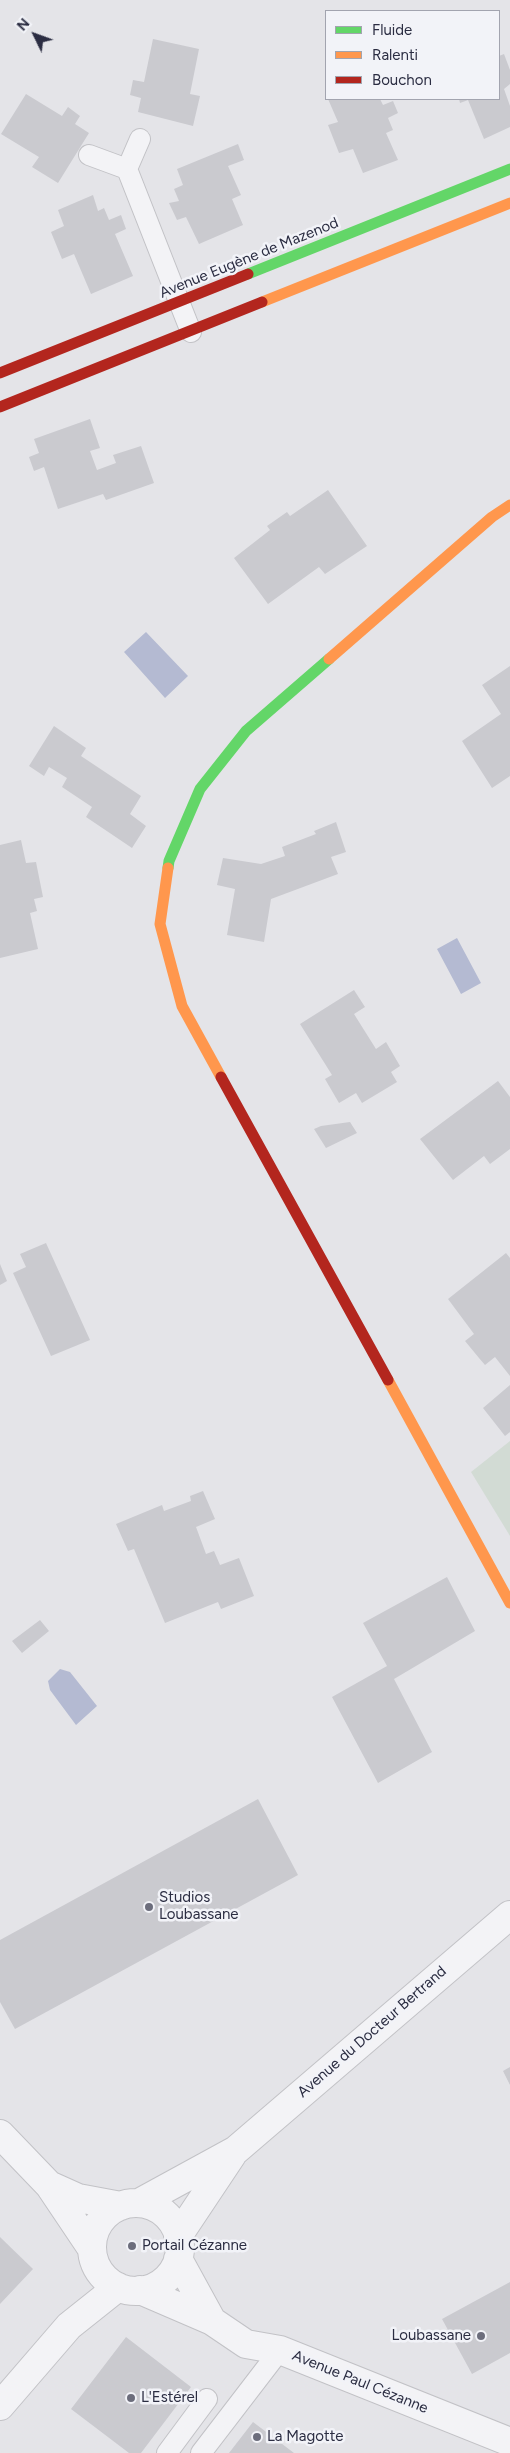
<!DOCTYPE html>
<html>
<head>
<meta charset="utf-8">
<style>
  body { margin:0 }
  #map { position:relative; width:510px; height:2453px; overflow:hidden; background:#e4e4e8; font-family:Figtree,sans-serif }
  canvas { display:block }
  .legend { position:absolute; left:325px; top:10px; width:175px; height:90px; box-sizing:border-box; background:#f2f3f8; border:1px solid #a2a4af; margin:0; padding:6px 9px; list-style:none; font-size:15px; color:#2b2d42 }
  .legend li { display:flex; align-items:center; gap:10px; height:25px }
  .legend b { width:25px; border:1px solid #a2a4af }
  .north { position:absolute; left:10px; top:10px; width:50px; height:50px; -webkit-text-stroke:4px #f2f3f8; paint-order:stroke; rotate:312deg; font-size:14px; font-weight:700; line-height:20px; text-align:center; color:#2b2d42 }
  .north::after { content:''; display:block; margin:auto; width:18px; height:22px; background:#2b2d42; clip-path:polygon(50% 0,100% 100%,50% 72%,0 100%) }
</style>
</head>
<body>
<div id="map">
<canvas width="510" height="2453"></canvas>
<ul class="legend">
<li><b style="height:6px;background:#63d668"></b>Fluide</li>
<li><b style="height:6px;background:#ff974d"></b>Ralenti</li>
<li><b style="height:6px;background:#b3261e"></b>Bouchon</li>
</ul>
<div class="north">N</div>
</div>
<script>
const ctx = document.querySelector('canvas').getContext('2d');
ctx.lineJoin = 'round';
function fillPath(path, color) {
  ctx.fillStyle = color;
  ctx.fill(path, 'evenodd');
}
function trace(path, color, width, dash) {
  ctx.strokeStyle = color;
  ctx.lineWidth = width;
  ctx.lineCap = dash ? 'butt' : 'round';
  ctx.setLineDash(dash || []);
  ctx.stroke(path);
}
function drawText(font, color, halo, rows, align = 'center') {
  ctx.font = font + ' Figtree,sans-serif';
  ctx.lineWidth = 5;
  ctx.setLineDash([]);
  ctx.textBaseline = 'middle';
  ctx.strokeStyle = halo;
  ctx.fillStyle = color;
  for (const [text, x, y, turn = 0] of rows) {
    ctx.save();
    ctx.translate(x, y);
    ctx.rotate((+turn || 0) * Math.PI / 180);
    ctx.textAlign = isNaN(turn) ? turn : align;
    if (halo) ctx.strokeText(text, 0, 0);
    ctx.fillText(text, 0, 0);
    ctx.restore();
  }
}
const green = new Path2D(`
  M 510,1441 L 510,1536 L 471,1472 Z`);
const water = new Path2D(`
  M 146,632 L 188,676 L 165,698 L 124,652 Z
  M 457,938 L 481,983 L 461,994 L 437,949 Z
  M 60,1669 L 70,1672 L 97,1706 L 76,1725 L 50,1690 L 48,1681 Z`);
const building = new Path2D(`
  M 153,39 L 199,49 L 190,94 L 200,96 L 193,126 L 138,112 L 141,98 L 130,95 L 133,80 L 144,82 Z
  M 504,54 L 510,70 L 510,84 L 504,89 L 510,106 L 510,127 L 484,139 L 468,100 L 460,103 L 459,99 L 499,99 L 499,56 Z
  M 26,94 L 62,116 L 68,107 L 80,116 L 75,124 L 89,133 L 58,183 L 32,167 L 39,157 L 1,134 Z
  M 328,99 L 380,99 L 383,105 L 393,101 L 398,113 L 388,118 L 393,130 L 386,133 L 398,160 L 363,173 L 353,149 L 339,153 L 328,125 L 338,122 Z
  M 238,144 L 244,160 L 228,166 L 241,195 L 232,199 L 243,225 L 199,244 L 186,217 L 177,220 L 169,203 L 179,201 L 174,189 L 183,185 L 177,169 Z
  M 93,195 L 98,211 L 104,208 L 109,220 L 121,215 L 126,229 L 115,234 L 133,276 L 91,294 L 74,254 L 62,259 L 51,232 L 64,226 L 58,210 Z
  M 90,419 L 100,448 L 90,451 L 97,470 L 116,463 L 113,455 L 141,446 L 154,483 L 106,500 L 103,494 L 58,509 L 44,467 L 34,471 L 29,457 L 39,453 L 34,439 Z
  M 328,490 L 367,546 L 325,574 L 319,567 L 268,604 L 234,558 L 270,530 L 267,526 L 287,512 L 290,516 Z
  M 510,666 L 510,776 L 492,788 L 462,741 L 501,714 L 482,685 Z
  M 54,726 L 86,748 L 81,756 L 141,796 L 130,814 L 146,826 L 132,848 L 86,817 L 92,807 L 62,787 L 67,778 L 49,767 L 44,776 L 29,766 Z
  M 336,822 L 346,852 L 331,857 L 338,874 L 271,899 L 264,942 L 227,935 L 235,889 L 217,885 L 223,858 L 261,864 L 285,856 L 282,847 L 316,834 L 314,831 Z
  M 21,840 L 26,863 L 36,862 L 43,897 L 34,899 L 37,911 L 30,913 L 38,949 L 0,958 L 0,845 Z
  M 354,990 L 365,1007 L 354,1014 L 376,1049 L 386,1042 L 400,1066 L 391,1072 L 397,1082 L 362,1103 L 356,1093 L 339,1103 L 325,1079 L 332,1075 L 300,1024 Z
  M 498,1081 L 510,1097 L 510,1149 L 490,1164 L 484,1156 L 453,1180 L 420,1139 Z
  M 350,1122 L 357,1133 L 326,1148 L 314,1129 L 321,1126 Z
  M 46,1243 L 90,1340 L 51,1356 L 13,1273 L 26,1267 L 20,1254 Z
  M 506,1253 L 510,1258 L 510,1376 L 495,1357 L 485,1365 L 479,1358 L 465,1341 L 474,1334 L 448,1299 Z
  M 0,1264 L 7,1281 L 0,1285 Z
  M 510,1385 L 510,1432 L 505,1436 L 483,1408 Z
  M 203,1491 L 215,1519 L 196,1527 L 206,1554 L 214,1551 L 220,1565 L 239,1558 L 254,1596 L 221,1609 L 218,1602 L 165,1623 L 134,1549 L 128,1551 L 116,1524 L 162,1505 L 164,1511 L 191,1501 L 190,1496 Z
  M 447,1577 L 475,1631 L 394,1679 L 432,1752 L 378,1783 L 332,1697 L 387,1666 L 363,1623 Z
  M 40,1620 L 49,1631 L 22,1653 L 12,1641 Z
  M 258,1799 L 298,1875 L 15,2029 L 0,2002 L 0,1940 Z
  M 510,2067 L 510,2085 L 503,2071 Z
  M 0,2237 L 33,2269 L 0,2304 Z
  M 510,2282 L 510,2353 L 472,2374 L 442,2319 Z
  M 126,2337 L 191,2387 L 141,2453 L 129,2453 L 71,2409 Z
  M 253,2422 L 294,2453 L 229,2453 Z`);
const lane = new Path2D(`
  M 89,155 L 127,169 L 191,332
  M 127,169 L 140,139
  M 167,2453 L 207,2399
  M 201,2453 L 280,2350`);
const street = new Path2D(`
  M 0,2134 L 49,2185 L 92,2249
  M 49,2185 L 78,2198 L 121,2206
  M 139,2203 L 236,2150 L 510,1915
  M92 2247a44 44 0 1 1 88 0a44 44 0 1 1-88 0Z
  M 178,2236 L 232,2155
  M 178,2259 L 212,2321
  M 140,2290 L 212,2321 L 246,2344 L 280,2350 L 510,2442
  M 0,2406 L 69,2326 L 118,2287`);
const fast = new Path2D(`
  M 248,274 L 510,169
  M 168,868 L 169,861 L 200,789 L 246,731 L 329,659`);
const slow = new Path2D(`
  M 262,302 L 510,203
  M 329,659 L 492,517 L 510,505
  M 168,868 L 160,924 L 182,1006 L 221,1077
  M 388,1380 L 510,1603`);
const jam = new Path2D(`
  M 0,373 L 248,274
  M 0,407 L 262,302
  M 221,1077 L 388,1380`);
const markers = [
  [149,1907,5,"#6c6d7c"],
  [132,2246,5,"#6c6d7c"],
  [481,2336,5,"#6c6d7c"],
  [131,2398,5,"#6c6d7c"],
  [257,2437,5,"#6c6d7c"]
];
const streetNames = [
  ["Avenue Eugène de Mazenod",249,258,-22],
  ["Avenue du Docteur Bertrand",372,2032,-41],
  ["Avenue Paul Cézanne",360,2382,22]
];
const poiNames = [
  ["Studios",159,1898],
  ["Loubassane",159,1915],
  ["Portail Cézanne",142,2246],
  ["Loubassane",471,2336,"right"],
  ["L'Estérel",141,2398],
  ["La Magotte",267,2437]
];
fillPath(green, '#d2dbd4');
fillPath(water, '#b4bad2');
fillPath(building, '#cacacf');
trace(lane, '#c2c2c6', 22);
trace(street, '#c2c2c6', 30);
trace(lane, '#f3f3f6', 20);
trace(street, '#f3f3f6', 28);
trace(fast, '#63d668', 11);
trace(slow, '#ff974d', 11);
trace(jam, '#b3261e', 11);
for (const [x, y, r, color] of markers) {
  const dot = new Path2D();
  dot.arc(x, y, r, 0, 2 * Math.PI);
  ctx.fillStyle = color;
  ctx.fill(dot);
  trace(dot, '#f2f3f8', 2);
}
drawText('15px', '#2b2d42', '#f2f3f8', streetNames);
drawText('15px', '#2b2d42', '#f2f3f8', poiNames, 'left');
</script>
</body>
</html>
